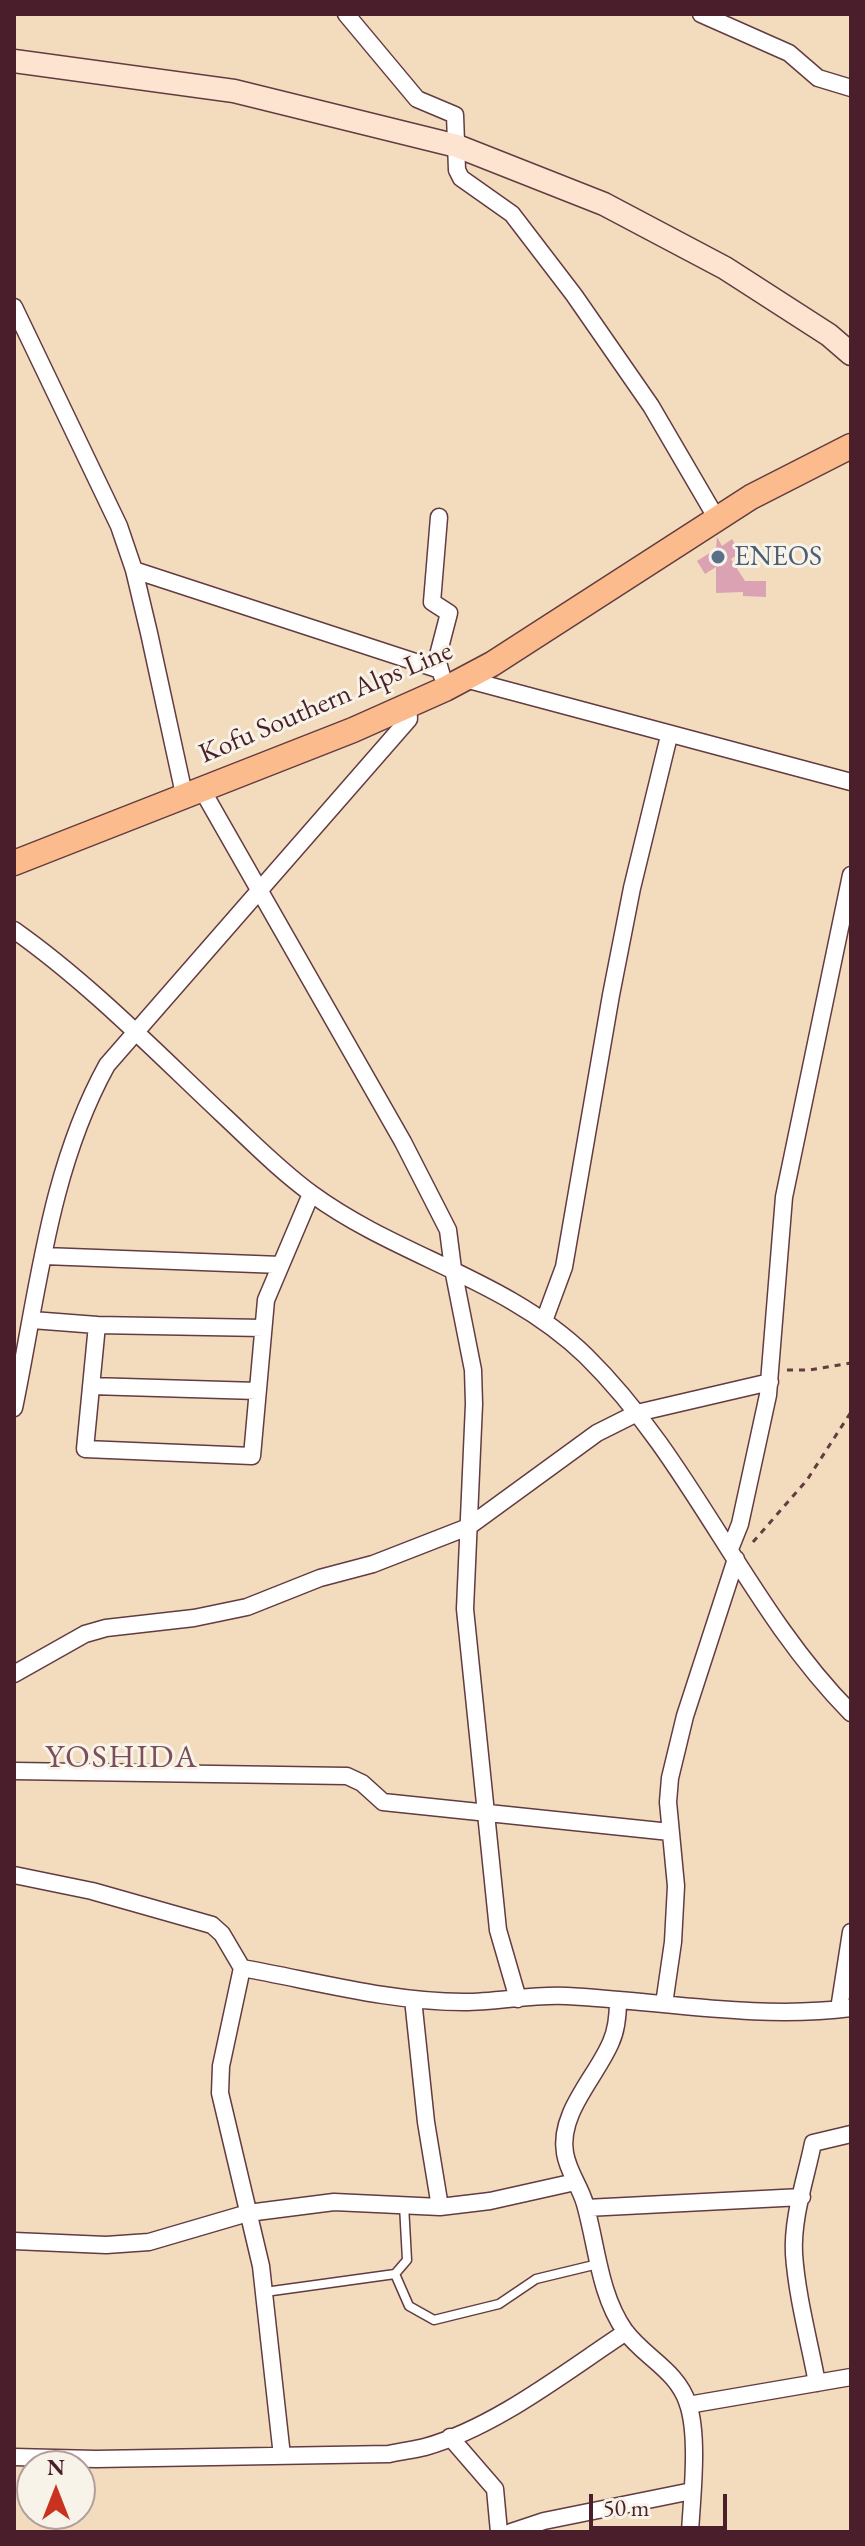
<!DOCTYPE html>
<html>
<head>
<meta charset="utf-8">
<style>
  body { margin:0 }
  #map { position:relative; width:865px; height:2546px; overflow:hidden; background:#f2dcbd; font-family:"EB Garamond",serif }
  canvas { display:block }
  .frame { position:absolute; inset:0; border:16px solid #4a1f2b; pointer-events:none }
  .north { position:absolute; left:16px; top:2450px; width:80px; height:80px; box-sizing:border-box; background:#f7f3e8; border:2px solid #b29e9c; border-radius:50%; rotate:0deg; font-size:22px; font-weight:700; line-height:32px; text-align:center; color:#4a1f2b }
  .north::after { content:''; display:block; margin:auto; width:28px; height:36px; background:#c8321e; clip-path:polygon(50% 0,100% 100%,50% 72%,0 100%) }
  .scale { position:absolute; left:589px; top:2494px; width:138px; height:36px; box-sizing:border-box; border:4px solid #4a1f2b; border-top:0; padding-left:10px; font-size:24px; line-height:28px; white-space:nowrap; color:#4a1f2b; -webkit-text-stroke:6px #f7f3e8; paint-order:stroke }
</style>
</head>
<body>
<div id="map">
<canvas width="865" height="2546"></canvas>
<div class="frame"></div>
<div class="north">N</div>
<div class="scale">50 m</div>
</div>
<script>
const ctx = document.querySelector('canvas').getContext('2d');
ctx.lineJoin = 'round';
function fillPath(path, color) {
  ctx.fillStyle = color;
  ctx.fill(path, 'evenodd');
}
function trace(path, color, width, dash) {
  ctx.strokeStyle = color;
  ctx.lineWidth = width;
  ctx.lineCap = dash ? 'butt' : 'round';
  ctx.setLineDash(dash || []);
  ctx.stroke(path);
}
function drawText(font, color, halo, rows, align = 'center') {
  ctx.font = font + ' "EB Garamond",serif';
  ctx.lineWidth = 6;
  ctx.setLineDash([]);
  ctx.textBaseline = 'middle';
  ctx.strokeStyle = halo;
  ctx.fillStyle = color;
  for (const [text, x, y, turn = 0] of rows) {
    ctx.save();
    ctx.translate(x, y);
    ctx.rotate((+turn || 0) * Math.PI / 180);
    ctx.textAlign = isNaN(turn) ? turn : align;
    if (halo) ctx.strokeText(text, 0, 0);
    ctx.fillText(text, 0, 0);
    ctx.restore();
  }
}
const building = new Path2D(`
  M 717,537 L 722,546 L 732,539 L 740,553 L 731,559 L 745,581 L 766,581 L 766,597 L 743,596 L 743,592 L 716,593 L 716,567 L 705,574 L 697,561 L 716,549 Z`);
const path = new Path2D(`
  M 787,1370 L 810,1370 L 851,1363
  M 753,1542 L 807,1480 L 851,1412`);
const lane = new Path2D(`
  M 395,2274 L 409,2306 L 434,2320 L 499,2304 L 536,2279 L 598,2264
  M 265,2292 L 395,2274 L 407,2260 L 404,2205`);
const street = new Path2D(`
  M 346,14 L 417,99 L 455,115 L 457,170 L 461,178 L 512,214 L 574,295 L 651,406 L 717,519
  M 701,14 L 789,53 L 818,78 L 851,88
  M 14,307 L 119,526 L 134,570 L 149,633 L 184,794
  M 439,517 L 432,602 L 449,613 L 437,659 L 442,676
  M 134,570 L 440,670
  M 465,679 L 851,782
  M 201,788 L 403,1142 L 448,1230 L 453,1269 L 473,1370 L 474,1404 L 465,1609 L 498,1930 L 518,1999
  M 14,930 C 89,983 155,1051 222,1114 C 251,1141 279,1170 312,1194 C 398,1257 507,1279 586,1356 C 693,1461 746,1607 851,1713
  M 44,1256 L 281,1265
  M 32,1320 L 97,1325 L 263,1328
  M 544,1321 L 564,1267 L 611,995 L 632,888 L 669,736
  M 97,1325 L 85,1449 L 252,1456 L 266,1300 L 311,1194
  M 91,1386 L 257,1391
  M 14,1408 C 38,1292 49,1170 107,1065 L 409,719 L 408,708
  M 730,1549 L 740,1524 L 768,1395 L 784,1197 L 851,875
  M 14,1674 L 85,1634 L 106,1628 L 194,1618 L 247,1607 L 320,1578 L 373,1564 L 468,1527 L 597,1433 L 637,1413 L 770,1382
  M 14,1771 L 347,1776 L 362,1783 L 383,1802 L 670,1832
  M 14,1875 L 92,1891 L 212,1925 L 222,1934 L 242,1968 L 221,2066 L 220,2093 L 261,2266 L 282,2456
  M 242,1968 C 315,1981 390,2002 464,2002 C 498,2002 533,1994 567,1996 C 662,2001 756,2020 851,2008
  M 413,1999 L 426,2122 L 440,2207
  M 618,2000 C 618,2015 617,2029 611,2042 C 597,2076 558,2113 565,2153 C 568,2172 580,2186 585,2204 C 597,2246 599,2294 625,2331 C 645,2358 677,2370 688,2404 C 699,2437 692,2496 690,2532
  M 664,2004 L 673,1942 L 676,1886 L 668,1802 L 670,1778 L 685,1716 L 736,1559
  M 839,2009 L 851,1932
  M 586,2208 L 802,2197
  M 14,2241 L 106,2245 L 149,2242 L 248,2213 L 334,2202 L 440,2207 L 490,2201 L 575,2182
  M 817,2383 C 809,2340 797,2297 794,2254 C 792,2217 806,2178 813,2143 L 851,2134
  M 688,2405 L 851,2377
  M 450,2437 L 495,2489 L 499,2532
  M 14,2457 L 96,2459 L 389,2454 C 401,2451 414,2450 425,2447 C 496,2427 565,2372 626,2332
  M 511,2532 L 544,2521 L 692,2491`);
const secondary = new Path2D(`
  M 14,61 L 234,91 L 457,146 L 604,204 L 725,268 L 829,335 L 851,354`);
const primary = new Path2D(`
  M 14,863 L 353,730 L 445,689 L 492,664 L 751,497 L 851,446`);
const markers = [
  [718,557,8,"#5c6f8a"]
];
const serviceNames = [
  ["ENEOS",734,557]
];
const streetNames = [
  ["Kofu Southern Alps Line",326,703,-23]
];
const quarterNames = [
  ["YOSHIDA",122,1758]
];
fillPath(building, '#dba2b3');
trace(lane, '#633b41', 11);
trace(street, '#633b41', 19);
trace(secondary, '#633b41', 25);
trace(primary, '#633b41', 27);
trace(path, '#633b41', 3, [6, 6]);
trace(lane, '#fff', 8);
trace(street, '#fff', 16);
trace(secondary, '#fde4d1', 22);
trace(primary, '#fbbb8d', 24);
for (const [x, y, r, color] of markers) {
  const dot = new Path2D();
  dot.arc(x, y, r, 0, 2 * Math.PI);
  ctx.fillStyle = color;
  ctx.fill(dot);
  trace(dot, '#f7f3e8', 3);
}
drawText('28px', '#4e5e75', '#f7f3e8', serviceNames, 'left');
drawText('28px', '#4a1f2b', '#f7f3e8', streetNames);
ctx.letterSpacing = '2px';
drawText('32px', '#7d4d5b', '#f7f3e8', quarterNames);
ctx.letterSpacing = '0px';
</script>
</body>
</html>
